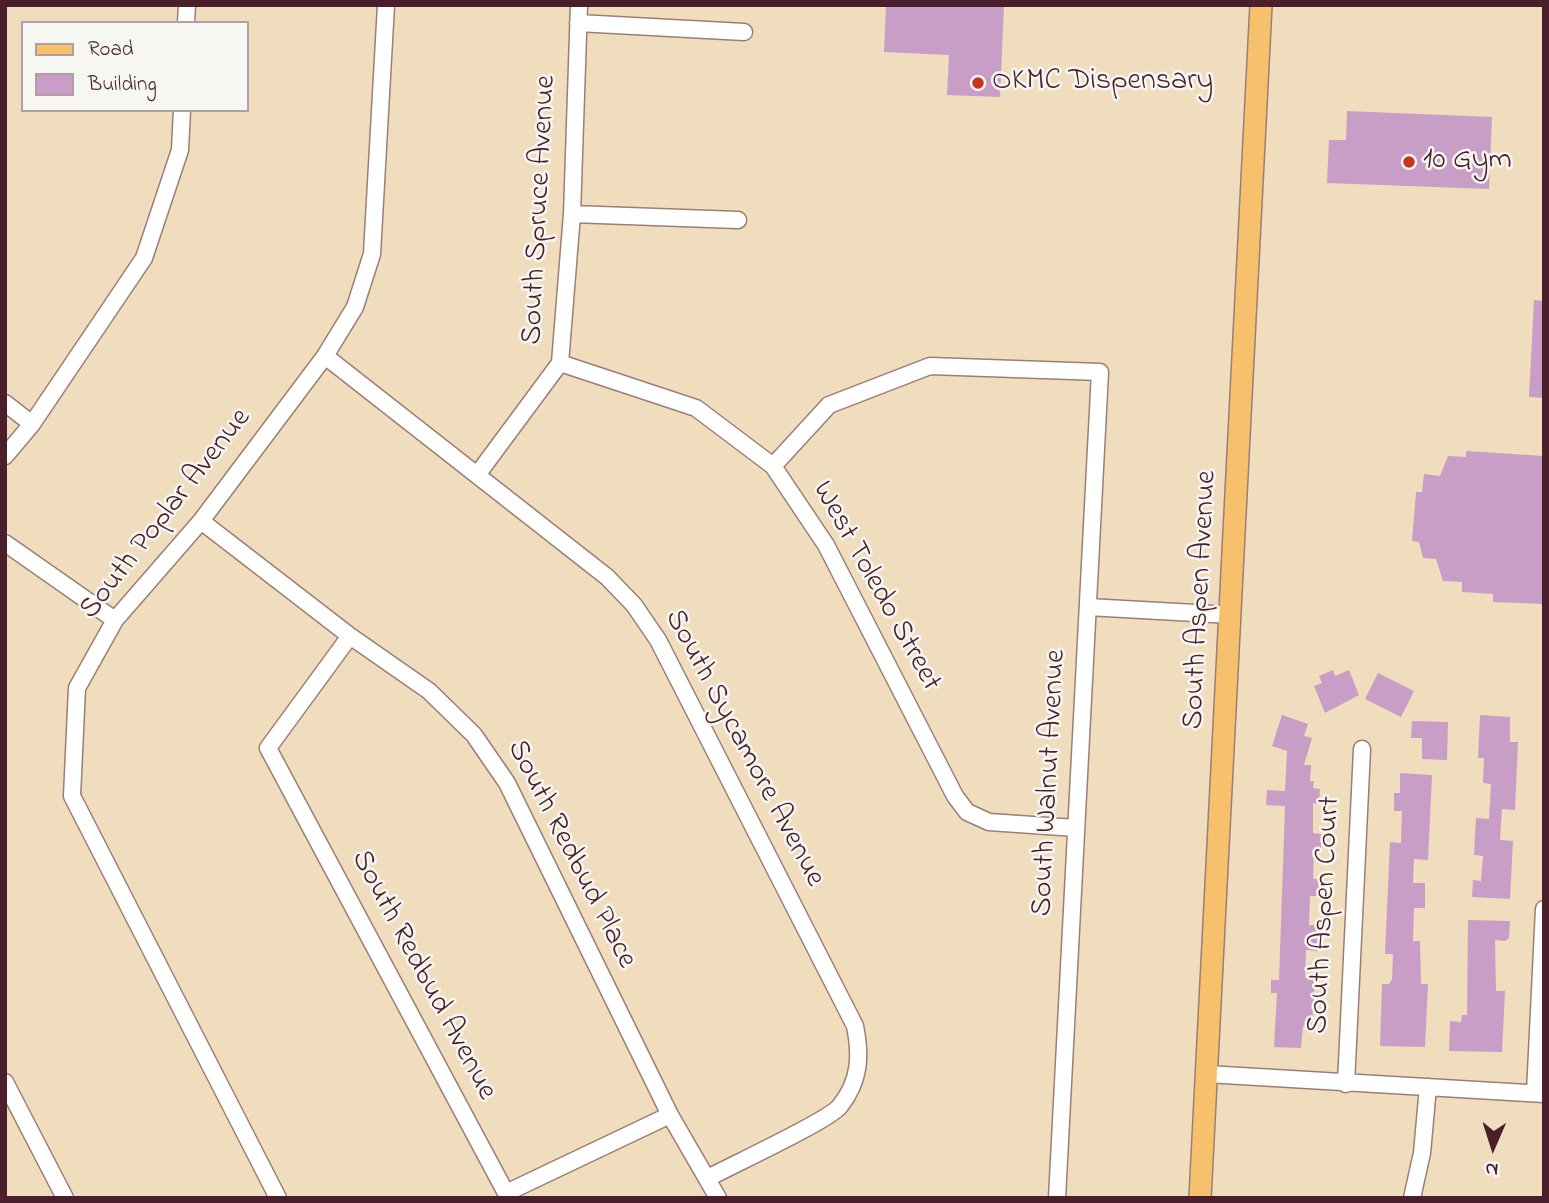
<!DOCTYPE html>
<html>
<head>
<meta charset="utf-8">
<style>
  body { margin:0 }
  #map { position:relative; width:1549px; height:1203px; overflow:hidden; background:#efddbd; font-family:"Indie Flower",sans-serif }
  canvas { display:block }
  .frame { position:absolute; inset:0; border:7px solid #4a1f2b; pointer-events:none }
  .legend { position:absolute; left:21px; top:21px; width:228px; height:91px; box-sizing:border-box; background:#f6f6f2; border:2px solid #b1a0a2; margin:0; padding:9px 12px; list-style:none; font-size:21px; color:#4a1f2b }
  .legend li { display:flex; align-items:center; gap:14px; height:35px }
  .legend b { width:35px; border:2px solid #b1a0a2 }
  .north { position:absolute; left:1458px; top:1112px; width:70px; height:70px; -webkit-text-stroke:5px #f6f6f2; paint-order:stroke; rotate:183deg; font-size:19px; font-weight:700; line-height:28px; text-align:center; color:#4a1f2b }
  .north::after { content:''; display:block; margin:auto; width:24px; height:32px; background:#4a1f2b; clip-path:polygon(50% 0,100% 100%,50% 72%,0 100%) }
</style>
</head>
<body>
<div id="map">
<canvas width="1549" height="1203"></canvas>
<div class="frame"></div>
<ul class="legend">
<li><b style="height:9px;background:#f7c06c"></b>Road</li>
<li><b style="height:19px;background:#c89ec7"></b>Building</li>
</ul>
<div class="north">N</div>
</div>
<script>
const ctx = document.querySelector('canvas').getContext('2d');
ctx.lineJoin = 'round';
function fillPath(path, color) {
  ctx.fillStyle = color;
  ctx.fill(path, 'evenodd');
}
function trace(path, color, width, dash) {
  ctx.strokeStyle = color;
  ctx.lineWidth = width;
  ctx.lineCap = dash ? 'butt' : 'round';
  ctx.setLineDash(dash || []);
  ctx.stroke(path);
}
function drawText(font, color, halo, rows, align = 'center') {
  ctx.font = font + ' "Indie Flower",sans-serif';
  ctx.lineWidth = 5;
  ctx.setLineDash([]);
  ctx.textBaseline = 'middle';
  ctx.strokeStyle = halo;
  ctx.fillStyle = color;
  for (const [text, x, y, turn = 0] of rows) {
    ctx.save();
    ctx.translate(x, y);
    ctx.rotate((+turn || 0) * Math.PI / 180);
    ctx.textAlign = isNaN(turn) ? turn : align;
    if (halo) ctx.strokeText(text, 0, 0);
    ctx.fillText(text, 0, 0);
    ctx.restore();
  }
}
const building = new Path2D(`
  M 886,5 L 1004,5 L 1000,97 L 947,95 L 949,55 L 884,52 Z
  M 1347,111 L 1492,117 L 1489,189 L 1327,183 L 1329,140 L 1346,140 Z
  M 1534,300 L 1544,301 L 1544,398 L 1529,397 Z
  M 1466,451 L 1544,456 L 1544,604 L 1493,602 L 1493,594 L 1462,592 L 1462,582 L 1443,581 L 1436,559 L 1423,558 L 1419,542 L 1412,541 L 1416,492 L 1422,492 L 1424,474 L 1440,476 L 1448,456 L 1466,457 Z
  M 1333,670 L 1335,676 L 1349,670 L 1359,695 L 1325,713 L 1314,686 L 1322,683 L 1319,676 Z
  M 1378,673 L 1414,691 L 1401,717 L 1365,699 Z
  M 1282,715 L 1308,724 L 1304,736 L 1312,738 L 1304,765 L 1311,765 L 1310,781 L 1314,781 L 1313,788 L 1320,789 L 1319,804 L 1313,803 L 1313,833 L 1321,834 L 1321,849 L 1314,849 L 1313,879 L 1320,879 L 1319,896 L 1310,896 L 1309,925 L 1318,925 L 1317,951 L 1306,950 L 1305,978 L 1315,979 L 1312,1027 L 1303,1026 L 1301,1048 L 1274,1047 L 1277,993 L 1271,993 L 1271,980 L 1279,980 L 1285,806 L 1266,805 L 1267,790 L 1285,791 L 1287,751 L 1272,746 Z
  M 1480,715 L 1510,717 L 1510,742 L 1518,742 L 1515,810 L 1502,809 L 1500,840 L 1513,841 L 1510,899 L 1472,897 L 1473,880 L 1481,881 L 1483,856 L 1474,855 L 1476,818 L 1489,819 L 1491,784 L 1483,783 L 1484,758 L 1478,758 Z
  M 1412,721 L 1448,722 L 1447,760 L 1422,759 L 1422,738 L 1411,738 Z
  M 1400,773 L 1432,775 L 1428,860 L 1414,859 L 1413,883 L 1425,883 L 1425,908 L 1414,908 L 1413,941 L 1420,941 L 1421,984 L 1428,984 L 1425,1047 L 1380,1046 L 1382,984 L 1389,984 L 1392,979 L 1393,954 L 1385,954 L 1390,842 L 1401,843 L 1402,811 L 1394,811 L 1394,793 L 1400,793 Z
  M 1468,920 L 1510,921 L 1509,938 L 1505,941 L 1495,940 L 1496,991 L 1505,991 L 1502,1052 L 1449,1051 L 1450,1021 L 1461,1022 L 1462,1015 L 1467,1015 Z`);
const minor = new Path2D(`
  M 186,23 L 187,5
  M 578,23 L 744,32
  M 572,214 L 738,220
  M 325,356 L 607,577 L 634,605 L 658,640 L 855,1026 C 861,1056 860,1081 840,1106 C 830,1120 730,1166 708,1178
  M 560,363 L 696,408 L 773,466 L 826,545 L 955,796 L 967,812 L 989,822 L 1076,828
  M 5,403 L 32,424
  M 5,456 L 32,424 L 144,258 L 180,150 L 182,110
  M 773,466 L 829,405 L 930,366 L 1100,372 L 1057,1198
  M 477,475 L 560,363 L 572,214 L 579,5
  M 201,521 L 350,636 L 429,691 L 474,735 L 507,783 L 670,1115 L 718,1198
  M 5,543 L 115,620
  M 1088,607 L 1231,615
  M 350,636 L 268,748 L 506,1193 L 670,1115
  M 1207,1074 L 1544,1094
  M 5,1082 L 65,1198
  M 1346,1084 L 1362,749
  M 1535,1093 L 1544,909
  M 278,1198 L 72,796 L 77,688 L 115,620 L 201,521 L 325,356 L 355,307 L 372,254 L 386,5
  M 1412,1198 L 1422,1153 L 1428,1087`);
const major = new Path2D(`
  M 1200,1198 L 1261,5`);
const markers = [
  [978,83,7,"#c8321e"],
  [1409,162,7,"#c8321e"]
];
const poiNames = [
  ["OKMC Dispensary",992,83],
  ["10 Gym",1423,162]
];
const streetNames = [
  ["South Spruce Avenue",541,210,-87],
  ["South Poplar Avenue",167,515,-52],
  ["West Toledo Street",875,587,61],
  ["South Aspen Avenue",1202,600,-87],
  ["South Sycamore Avenue",743,749,62],
  ["South Walnut Avenue",1051,783,-87],
  ["South Redbud Place",570,855,63],
  ["South Aspen Court",1326,915,-87],
  ["South Redbud Avenue",422,976,62]
];
fillPath(building, '#c89ec7');
trace(minor, '#9c7e74', 19);
trace(major, '#9c7e74', 24);
trace(minor, '#fff', 16);
trace(major, '#f7c06c', 21);
for (const [x, y, r, color] of markers) {
  const dot = new Path2D();
  dot.arc(x, y, r, 0, 2 * Math.PI);
  ctx.fillStyle = color;
  ctx.fill(dot);
  trace(dot, '#f6f6f2', 2.5);
}
drawText('30px', '#4a1f2b', '#f6f6f2', poiNames, 'left');
drawText('30px', '#4a1f2b', '#f6f6f2', streetNames);
</script>
</body>
</html>
